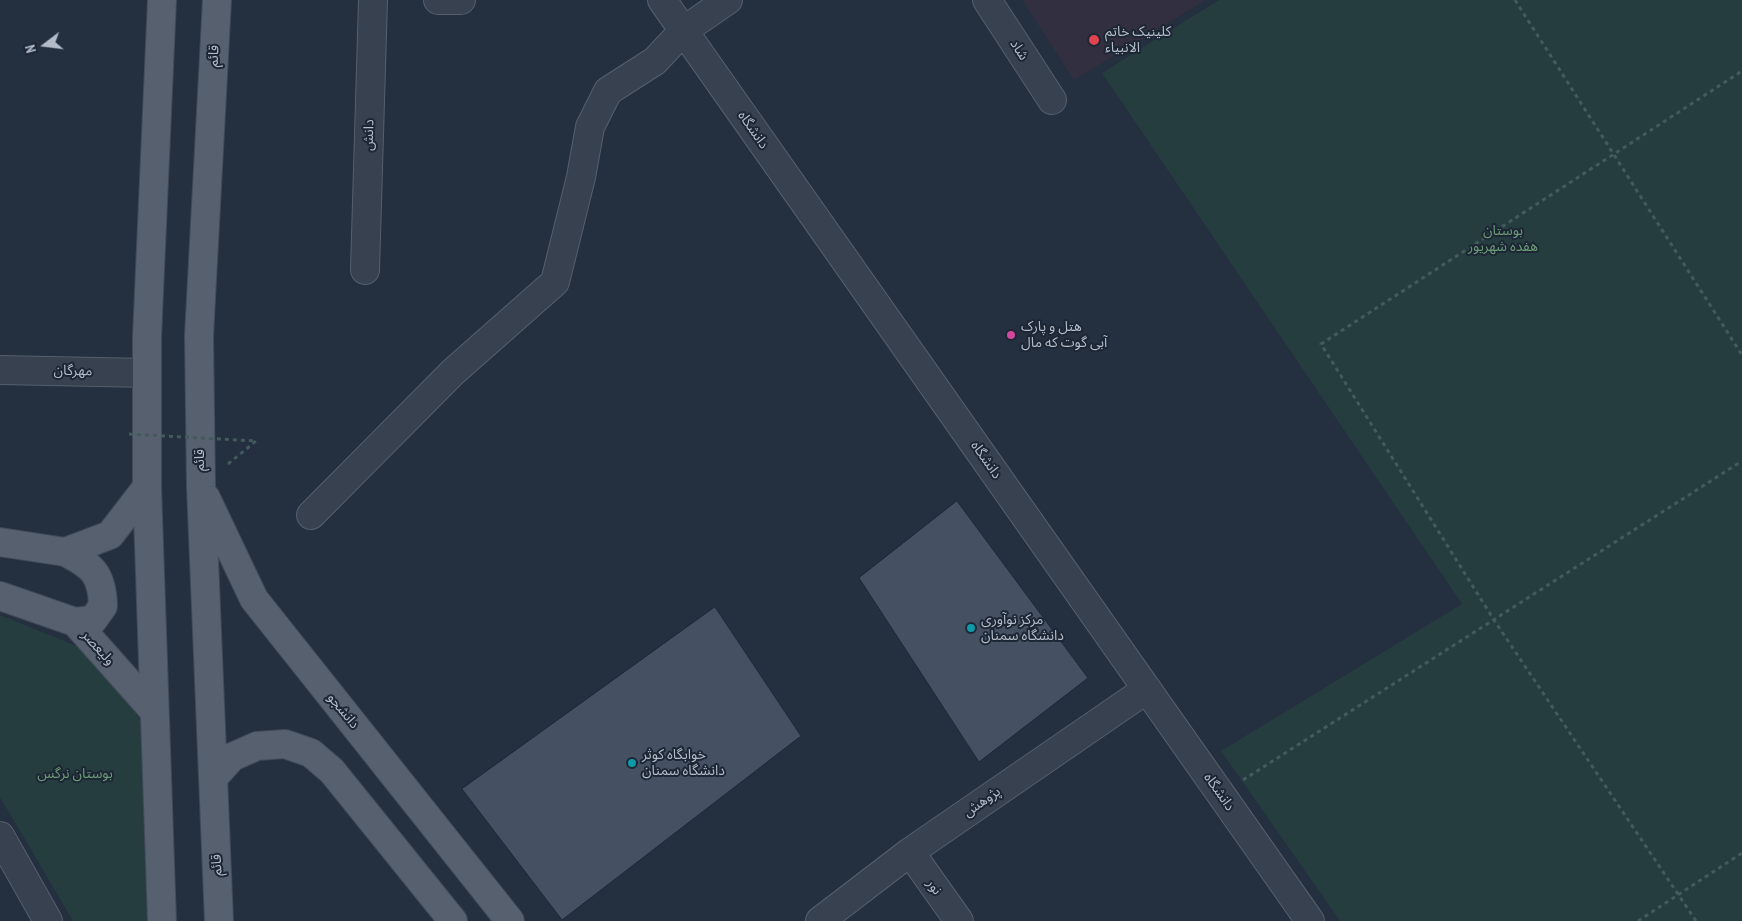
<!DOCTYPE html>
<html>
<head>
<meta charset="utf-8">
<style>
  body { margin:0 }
  #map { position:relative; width:1742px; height:921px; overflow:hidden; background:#242f3f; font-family:"PT Sans Narrow",sans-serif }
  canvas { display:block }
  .north { position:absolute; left:20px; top:20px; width:50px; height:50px; -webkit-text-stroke:4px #1d2634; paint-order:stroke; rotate:255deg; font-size:14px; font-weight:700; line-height:20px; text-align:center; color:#b4bcca }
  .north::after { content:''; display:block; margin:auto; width:18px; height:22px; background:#b4bcca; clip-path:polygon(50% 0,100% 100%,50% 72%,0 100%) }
</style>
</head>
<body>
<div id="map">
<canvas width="1742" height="921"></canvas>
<div class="north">N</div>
</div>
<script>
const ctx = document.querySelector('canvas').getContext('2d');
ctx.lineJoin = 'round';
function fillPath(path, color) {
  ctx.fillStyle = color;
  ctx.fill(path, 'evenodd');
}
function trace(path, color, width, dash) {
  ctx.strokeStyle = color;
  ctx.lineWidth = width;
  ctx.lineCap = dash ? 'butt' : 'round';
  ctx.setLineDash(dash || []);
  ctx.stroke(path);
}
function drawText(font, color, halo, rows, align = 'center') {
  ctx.font = font + ' "PT Sans Narrow","Noto Sans Arabic",sans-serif';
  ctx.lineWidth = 4;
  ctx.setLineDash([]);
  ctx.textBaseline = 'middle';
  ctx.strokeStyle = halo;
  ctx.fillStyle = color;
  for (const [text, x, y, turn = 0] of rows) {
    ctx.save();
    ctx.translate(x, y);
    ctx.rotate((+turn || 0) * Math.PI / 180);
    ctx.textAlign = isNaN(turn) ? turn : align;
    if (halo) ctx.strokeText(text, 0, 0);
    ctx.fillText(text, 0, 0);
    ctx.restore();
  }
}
const medical = new Path2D(`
  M 1022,0 L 1206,0 L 1074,80 Z`);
const green = new Path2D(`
  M 1219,0 L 1742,0 L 1742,921 L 1340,921 L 1221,751 L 1462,604 L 1102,73 Z
  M 0,615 L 96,654 L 140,711 L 150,752 L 155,921 L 73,921 L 0,797 Z`);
const building = new Path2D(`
  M 957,501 L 1088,678 L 979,762 L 859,578 Z
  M 715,607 L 801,736 L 562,920 L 462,789 Z`);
const path = new Path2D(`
  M 1515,0 L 1742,355
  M 228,464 L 256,441
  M 1243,780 L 1742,461
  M 1638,921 L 1742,853
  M 1696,921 L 1494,620 L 1321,344 L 1742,71`);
const minor = new Path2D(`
  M 438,0 L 461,0
  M 662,0 L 1310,921
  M 987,0 L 1052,100
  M 365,270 L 373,0
  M 0,370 L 147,373
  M 311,515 L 453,372 L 555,282 L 581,177 L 590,127 L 608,91 L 655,61 L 683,31 L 728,0
  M 0,836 L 48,921
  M 910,852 L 959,921
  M 820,921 L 910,852 L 1147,689`);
const major = new Path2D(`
  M 217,0 L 199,336 L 201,487 L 219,921
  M 206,498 L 254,599 L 510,921
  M 0,542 L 65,552 L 110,535 L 147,487
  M 65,552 C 93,566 102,574 103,606 L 93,620 L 75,622
  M 0,596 L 75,622 L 154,711
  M 213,778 L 232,757 L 257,746 L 285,744 L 311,753 L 332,771 L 453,921
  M 162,921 L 147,487 L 147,337 L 162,0`);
const pathBridge = new Path2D(`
  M 129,434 L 256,441`);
const markers = [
  [1094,40,6,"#e0444e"],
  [1011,335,5,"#d1479c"],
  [971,628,5,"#0f9aa8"],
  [632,763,5,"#0f9aa8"]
];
const poiNames = [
  ["کلینیک خاتم",1105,32],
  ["الانبیاء",1105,48],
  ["هتل و پارک",1021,327],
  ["آبی گوت که مال",1021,343],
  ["مرکز نوآوری",981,620],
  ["دانشگاه سمنان",981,636],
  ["خوابگاه کوثر",642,755],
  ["دانشگاه سمنان",642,771]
];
const streetNames = [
  ["شاد",1019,50,57],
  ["قائم",214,56,-87],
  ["دانشگاه",753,130,55],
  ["دانش",369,135,-88],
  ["مهرگان",73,371,1],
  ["قائم",200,460,-90],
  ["دانشگاه",986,460,55],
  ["ولیعصر",98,648,48],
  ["دانشجو",343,711,51],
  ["دانشگاه",1219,792,55],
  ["پژوهش",982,802,-35],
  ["قائم",217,865,-92],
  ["نور",934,887,54]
];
const parkNames = [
  ["بوستان",1503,231],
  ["هفده شهریور",1503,247],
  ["بوستان نرگس",75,774]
];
fillPath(medical, '#323040');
fillPath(green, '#263d40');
fillPath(building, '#455163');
trace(building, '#1f2836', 1);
trace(minor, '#565f6d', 30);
trace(major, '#414a58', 30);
trace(path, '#445a5d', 3, [4, 4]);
trace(minor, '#38414f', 28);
trace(major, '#56606f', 28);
trace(pathBridge, '#445a5d', 3, [4, 4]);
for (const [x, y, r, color] of markers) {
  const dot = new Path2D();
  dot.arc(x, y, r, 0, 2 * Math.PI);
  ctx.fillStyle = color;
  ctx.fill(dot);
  trace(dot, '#1d2634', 2);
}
drawText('14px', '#b4bcca', '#1d2634', poiNames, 'left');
drawText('14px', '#b4bcca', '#1d2634', streetNames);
drawText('14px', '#6b9b76', '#1d2634', parkNames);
</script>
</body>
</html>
